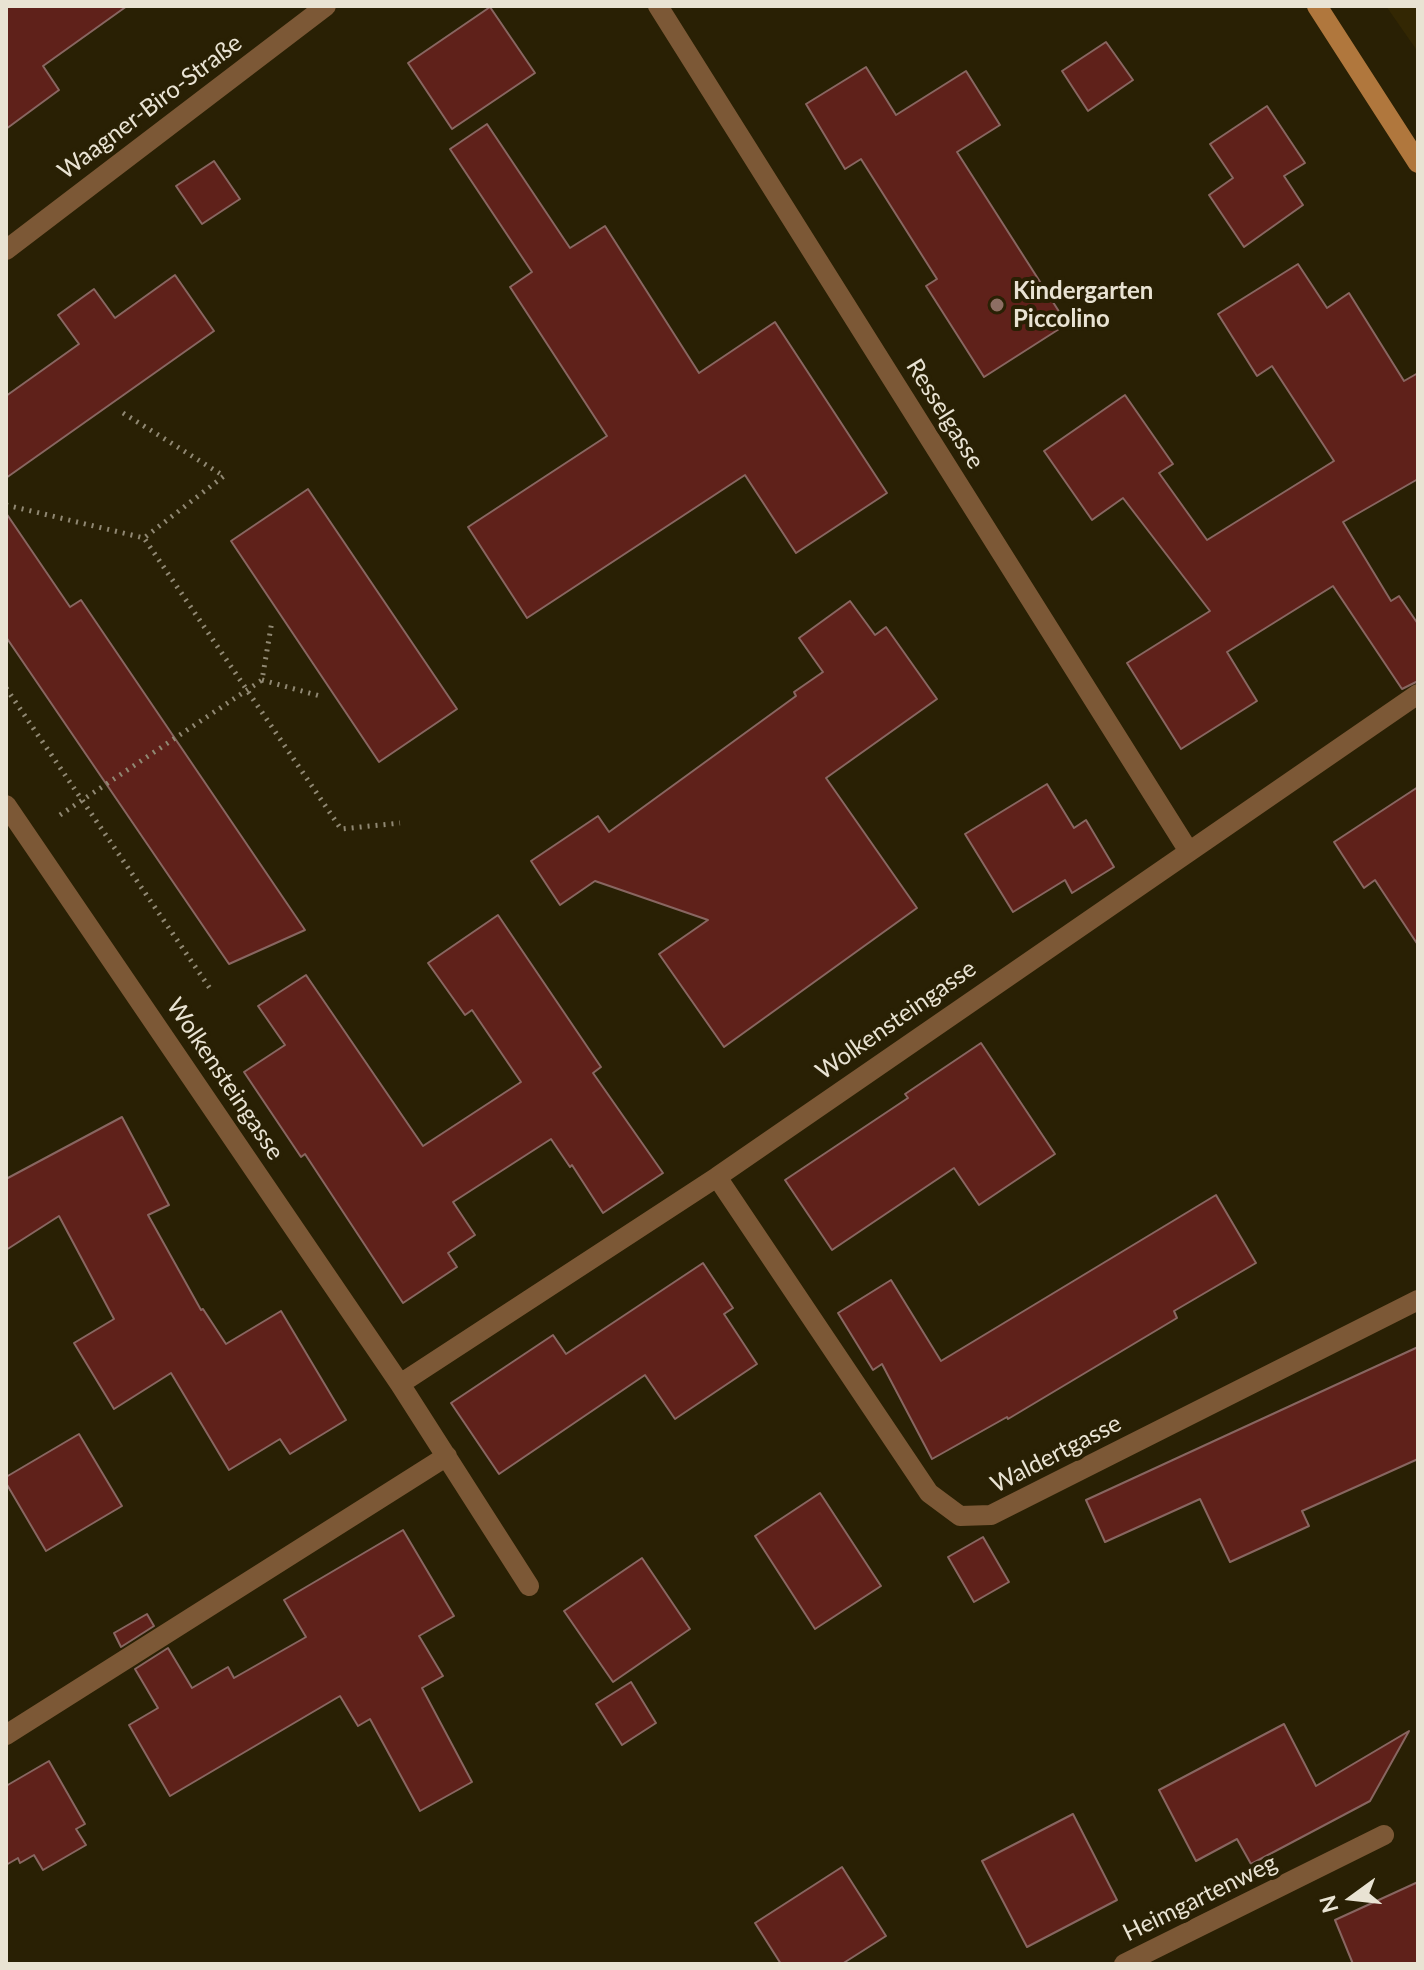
<!DOCTYPE html>
<html>
<head>
<meta charset="utf-8">
<style>
  body { margin:0 }
  #map { position:relative; width:1424px; height:1970px; overflow:hidden; background:#292004; font-family:Lato,sans-serif }
  canvas { display:block }
  .frame { position:absolute; inset:0; border:8px solid #e9e3d3; pointer-events:none }
  .north { position:absolute; left:1312px; top:1858px; width:80px; height:80px; -webkit-text-stroke:6px #292004; paint-order:stroke; rotate:255deg; font-size:22px; font-weight:700; line-height:32px; text-align:center; color:#e9e3d3 }
  .north::after { content:''; display:block; margin:auto; width:28px; height:36px; background:#e9e3d3; clip-path:polygon(50% 0,100% 100%,50% 72%,0 100%) }
</style>
</head>
<body>
<div id="map">
<canvas width="1424" height="1970"></canvas>
<div class="frame"></div>
<div class="north">N</div>
</div>
<script>
const ctx = document.querySelector('canvas').getContext('2d');
ctx.lineJoin = 'round';
function fillPath(path, color) {
  ctx.fillStyle = color;
  ctx.fill(path, 'evenodd');
}
function trace(path, color, width, dash) {
  ctx.strokeStyle = color;
  ctx.lineWidth = width;
  ctx.lineCap = dash ? 'butt' : 'round';
  ctx.setLineDash(dash || []);
  ctx.stroke(path);
}
function drawText(font, color, halo, rows, align = 'center') {
  ctx.font = font + ' Lato,sans-serif';
  ctx.lineWidth = 8;
  ctx.setLineDash([]);
  ctx.textBaseline = 'middle';
  ctx.strokeStyle = halo;
  ctx.fillStyle = color;
  for (const [text, x, y, turn = 0] of rows) {
    ctx.save();
    ctx.translate(x, y);
    ctx.rotate((+turn || 0) * Math.PI / 180);
    ctx.textAlign = isNaN(turn) ? turn : align;
    if (halo) ctx.strokeText(text, 0, 0);
    ctx.fillText(text, 0, 0);
    ctx.restore();
  }
}
const built = new Path2D(`
  M 1386,6 L 1418,6 L 1418,52 Z`);
const building = new Path2D(`
  M 6,6 L 127,6 L 43,66 L 59,90 L 6,129 Z
  M 490,7 L 535,73 L 452,129 L 408,63 Z
  M 1106,42 L 1133,80 L 1088,111 L 1062,71 Z
  M 866,67 L 896,115 L 966,71 L 1000,125 L 957,152 L 1067,324 L 984,377 L 926,286 L 937,279 L 861,159 L 845,169 L 806,104 Z
  M 1267,106 L 1305,163 L 1284,176 L 1303,205 L 1244,247 L 1209,195 L 1233,178 L 1210,144 Z
  M 487,124 L 570,248 L 605,226 L 699,373 L 775,322 L 887,493 L 796,553 L 745,475 L 527,618 L 468,527 L 607,436 L 510,287 L 532,272 L 450,149 Z
  M 214,161 L 240,199 L 202,224 L 176,186 Z
  M 1298,264 L 1327,308 L 1349,293 L 1404,381 L 1418,373 L 1418,479 L 1343,522 L 1391,601 L 1399,596 L 1418,624 L 1418,681 L 1402,689 L 1333,586 L 1227,652 L 1257,701 L 1181,749 L 1127,663 L 1210,611 L 1123,498 L 1092,520 L 1044,451 L 1125,395 L 1173,464 L 1159,473 L 1207,540 L 1334,461 L 1272,366 L 1257,376 L 1218,314 Z
  M 175,275 L 214,331 L 6,478 L 6,396 L 79,344 L 58,315 L 94,289 L 115,318 Z
  M 308,489 L 457,709 L 379,762 L 231,541 Z
  M 6,513 L 70,607 L 81,600 L 305,930 L 229,964 L 6,637 Z
  M 850,601 L 875,635 L 886,627 L 937,699 L 826,778 L 917,908 L 724,1047 L 659,954 L 708,920 L 595,881 L 560,905 L 531,861 L 598,816 L 609,832 L 796,696 L 794,692 L 823,672 L 799,638 Z
  M 1047,784 L 1074,828 L 1086,820 L 1114,867 L 1072,893 L 1065,880 L 1013,912 L 965,834 Z
  M 1418,787 L 1418,945 L 1375,880 L 1364,888 L 1334,842 Z
  M 498,915 L 601,1067 L 593,1073 L 663,1173 L 603,1213 L 572,1165 L 570,1167 L 551,1139 L 453,1202 L 475,1235 L 448,1253 L 457,1267 L 403,1303 L 305,1154 L 301,1157 L 244,1072 L 285,1045 L 258,1006 L 306,975 L 423,1146 L 521,1082 L 472,1010 L 465,1015 L 428,963 Z
  M 981,1043 L 1055,1154 L 979,1205 L 954,1168 L 832,1250 L 785,1180 L 908,1098 L 905,1094 Z
  M 122,1117 L 169,1205 L 148,1215 L 201,1310 L 203,1309 L 226,1344 L 281,1311 L 346,1420 L 290,1454 L 280,1439 L 229,1470 L 171,1373 L 114,1409 L 74,1343 L 114,1319 L 59,1216 L 6,1250 L 6,1179 Z
  M 1216,1195 L 1256,1263 L 1174,1311 L 1177,1318 L 1008,1419 L 1007,1417 L 932,1459 L 882,1364 L 873,1370 L 838,1313 L 891,1280 L 941,1361 Z
  M 703,1263 L 733,1308 L 724,1314 L 757,1364 L 675,1419 L 645,1375 L 499,1474 L 451,1403 L 553,1335 L 566,1354 Z
  M 1418,1347 L 1418,1459 L 1302,1511 L 1309,1526 L 1230,1562 L 1200,1499 L 1105,1542 L 1086,1500 Z
  M 79,1434 L 122,1506 L 46,1551 L 6,1483 L 6,1477 Z
  M 820,1493 L 881,1586 L 815,1629 L 755,1536 Z
  M 403,1530 L 454,1616 L 419,1636 L 443,1676 L 422,1688 L 472,1782 L 420,1811 L 370,1719 L 358,1726 L 340,1696 L 170,1796 L 129,1725 L 158,1708 L 135,1669 L 168,1648 L 192,1688 L 228,1667 L 234,1678 L 306,1637 L 284,1600 Z
  M 983,1537 L 1009,1582 L 974,1602 L 948,1557 Z
  M 642,1558 L 690,1629 L 613,1682 L 564,1611 Z
  M 147,1614 L 154,1626 L 121,1647 L 114,1633 Z
  M 631,1682 L 656,1723 L 622,1745 L 596,1704 Z
  M 1284,1724 L 1316,1786 L 1409,1731 L 1370,1801 L 1251,1864 L 1237,1839 L 1196,1861 L 1159,1790 Z
  M 49,1761 L 85,1824 L 76,1829 L 86,1845 L 43,1870 L 34,1855 L 20,1863 L 18,1858 L 6,1865 L 6,1786 Z
  M 1073,1814 L 1117,1900 L 1027,1947 L 982,1861 Z
  M 842,1867 L 886,1936 L 842,1964 L 781,1964 L 755,1923 Z
  M 1418,1882 L 1418,1964 L 1353,1964 L 1335,1920 Z`);
const path = new Path2D(`
  M 123,413 L 224,476 L 144,538
  M 6,505 L 144,538 L 341,829 L 400,823
  M 262,680 L 320,696
  M 6,688 L 211,990
  M 60,815 L 262,680 L 272,621`);
const street = new Path2D(`
  M 658,6 L 1188,850
  M 6,250 L 326,6
  M 6,805 L 400,1384 L 529,1586
  M 717,1177 L 929,1493 L 960,1516 L 991,1515 L 1418,1300
  M 400,1384 L 717,1177 L 1418,694
  M 6,1735 L 447,1456
  M 1124,1964 L 1384,1835`);
const secondary = new Path2D(`
  M 1317,6 L 1418,163`);
const markers = [
  [997,305,8,"#8d6e63"]
];
const streetNames = [
  ["Waagner-Biro-Straße",150,107,-37],
  ["Resselgasse",945,414,58],
  ["Wolkensteingasse",896,1020,-35],
  ["Wolkensteingasse",225,1079,56],
  ["Waldertgasse",1056,1454,-27],
  ["Heimgartenweg",1200,1898,-26]
];
const poiNames = [
  ["Kindergarten",1013,291],
  ["Piccolino",1013,319]
];
fillPath(built, '#332703');
fillPath(building, '#5f211a');
trace(building, '#886661', 2);
trace(path, '#908873', 5, [2, 6]);
trace(street, '#7c5836', 20);
trace(secondary, '#b0773d', 20);
for (const [x, y, r, color] of markers) {
  const dot = new Path2D();
  dot.arc(x, y, r, 0, 2 * Math.PI);
  ctx.fillStyle = color;
  ctx.fill(dot);
  trace(dot, '#292004', 3);
}
drawText('24px', '#e9e3d3', '#292004', streetNames);
drawText('bold 24px', '#e9e3d3', '#292004', poiNames, 'left');
</script>
</body>
</html>
